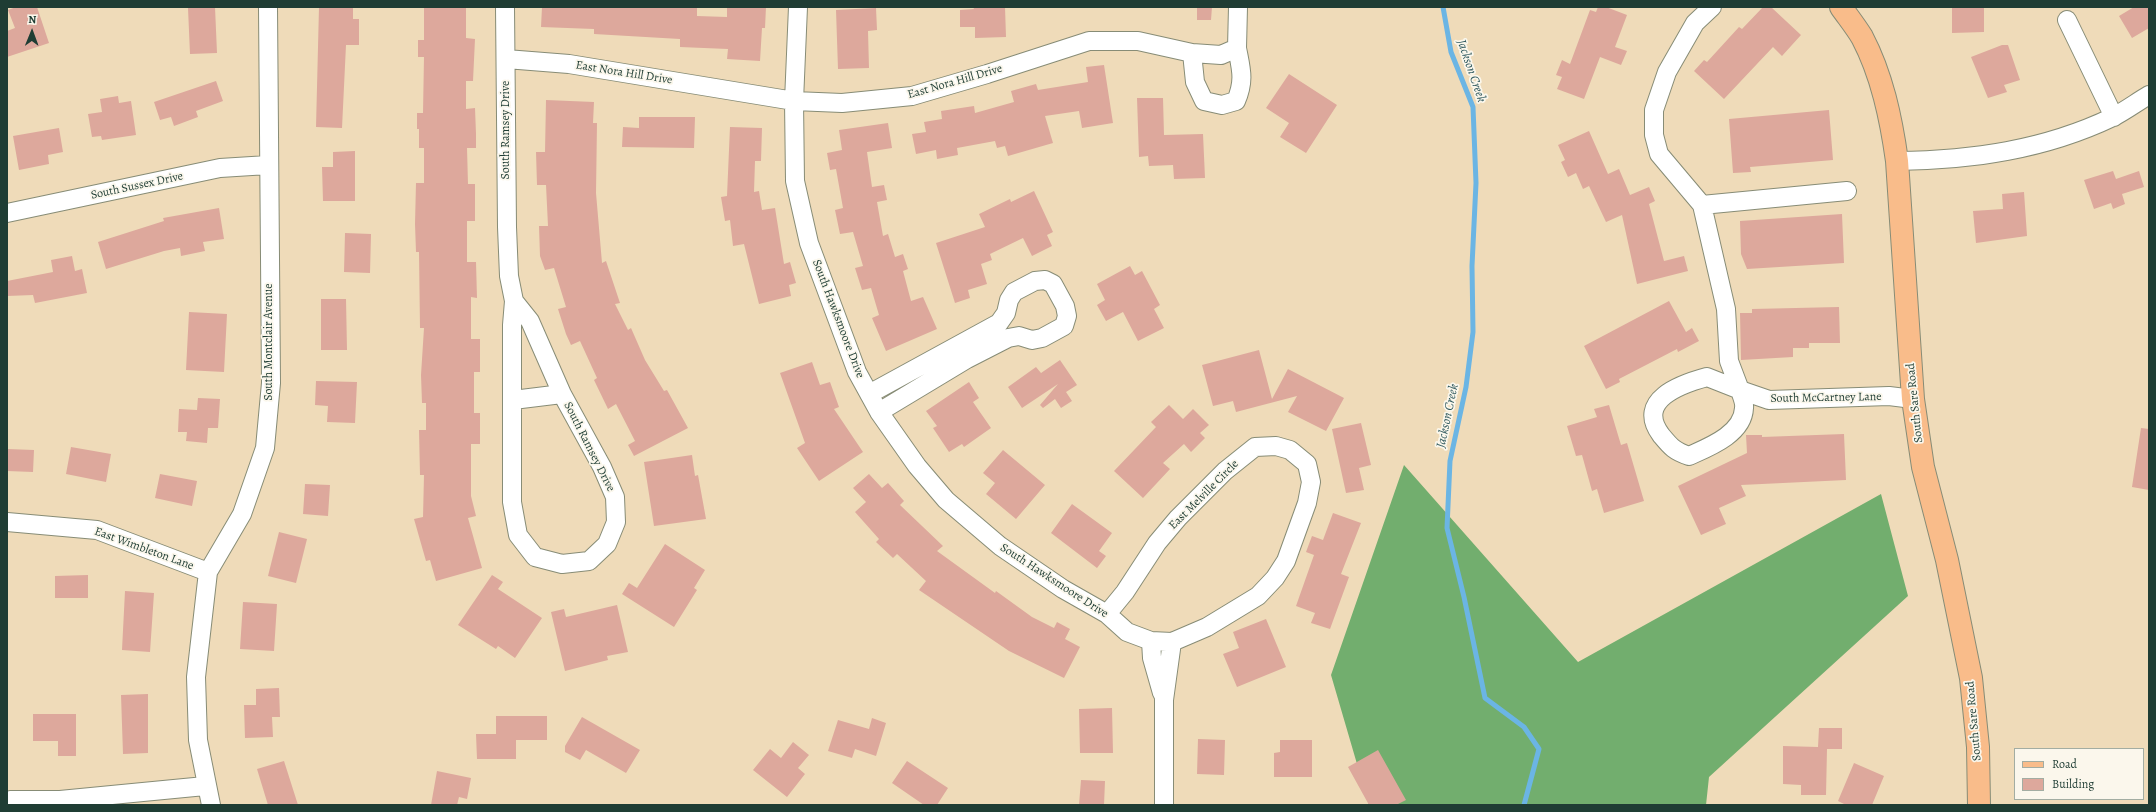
<!DOCTYPE html>
<html>
<head>
<meta charset="utf-8">
<style>
  body { margin:0 }
  #map { position:relative; width:2156px; height:812px; overflow:hidden; background:#efdbb9; font-family:Alegreya,serif }
  canvas { display:block }
  .frame { position:absolute; inset:0; border:8px solid #1f3d34; pointer-events:none }
  .legend { position:absolute; left:2014px; top:748px; width:130px; height:52px; box-sizing:border-box; background:#fbf7ec; border:1px solid #a3ada2; margin:0; padding:5px 7px; list-style:none; font-size:12px; color:#1f3d34 }
  .legend li { display:flex; align-items:center; gap:8px; height:20px }
  .legend b { width:20px; border:1px solid #a3ada2 }
  .north { position:absolute; left:12px; top:12px; width:40px; height:40px; -webkit-text-stroke:3px #fbf7ec; paint-order:stroke; rotate:1deg; font-size:11px; font-weight:700; line-height:16px; text-align:center; color:#1f3d34 }
  .north::after { content:''; display:block; margin:auto; width:14px; height:18px; background:#1f3d34; clip-path:polygon(50% 0,100% 100%,50% 72%,0 100%) }
</style>
</head>
<body>
<div id="map">
<canvas width="2156" height="812"></canvas>
<div class="frame"></div>
<ul class="legend">
<li><b style="height:5px;background:#f9bc8a"></b>Road</li>
<li><b style="height:11px;background:#dda89c"></b>Building</li>
</ul>
<div class="north">N</div>
</div>
<script>
const ctx = document.querySelector('canvas').getContext('2d');
ctx.lineJoin = 'round';
function fillPath(path, color) {
  ctx.fillStyle = color;
  ctx.fill(path, 'evenodd');
}
function trace(path, color, width, dash) {
  ctx.strokeStyle = color;
  ctx.lineWidth = width;
  ctx.lineCap = dash ? 'butt' : 'round';
  ctx.setLineDash(dash || []);
  ctx.stroke(path);
}
function drawText(font, color, halo, rows, align = 'center') {
  ctx.font = font + ' Alegreya,serif';
  ctx.lineWidth = 3.5;
  ctx.setLineDash([]);
  ctx.textBaseline = 'middle';
  ctx.strokeStyle = halo;
  ctx.fillStyle = color;
  for (const [text, x, y, turn = 0] of rows) {
    ctx.save();
    ctx.translate(x, y);
    ctx.rotate((+turn || 0) * Math.PI / 180);
    ctx.textAlign = isNaN(turn) ? turn : align;
    if (halo) ctx.strokeText(text, 0, 0);
    ctx.fillText(text, 0, 0);
    ctx.restore();
  }
}
const forest = new Path2D(`
  M 1404,465 L 1578,662 L 1881,494 L 1908,596 L 1709,777 L 1706,805 L 1369,805 L 1331,675 Z`);
const stream = new Path2D(`
  M 1443,7 L 1451,52 L 1473,107 L 1476,183 L 1472,266 L 1473,332 L 1466,387 L 1450,461 L 1447,528 L 1464,597 L 1485,698 L 1524,727 L 1539,749 L 1524,805`);
const building = new Path2D(`
  M 16,7 L 37,7 L 49,43 L 7,57 L 7,31 L 15,28 L 8,10 Z
  M 215,7 L 217,53 L 190,54 L 188,8 Z
  M 319,7 L 353,7 L 353,19 L 359,19 L 359,45 L 346,45 L 342,128 L 316,127 Z
  M 424,7 L 466,7 L 466,38 L 475,39 L 473,81 L 466,81 L 466,109 L 475,108 L 476,134 L 476,148 L 467,148 L 468,184 L 475,184 L 475,221 L 467,221 L 467,262 L 476,262 L 477,298 L 471,297 L 471,339 L 480,339 L 480,372 L 474,372 L 474,413 L 480,413 L 480,444 L 471,444 L 471,496 L 476,516 L 468,518 L 482,568 L 436,581 L 430,560 L 426,561 L 414,519 L 423,517 L 424,475 L 420,475 L 419,430 L 426,430 L 426,403 L 422,403 L 421,375 L 424,328 L 420,328 L 419,252 L 416,252 L 415,224 L 416,183 L 424,183 L 424,148 L 419,148 L 419,129 L 417,129 L 417,113 L 423,113 L 424,57 L 418,57 L 418,40 L 424,40 Z
  M 542,7 L 697,7 L 697,16 L 727,17 L 727,7 L 766,7 L 765,28 L 762,28 L 760,61 L 727,59 L 728,49 L 680,47 L 680,39 L 594,34 L 594,29 L 541,27 Z
  M 973,7 L 1005,7 L 1006,37 L 975,38 L 975,27 L 960,27 L 960,10 L 974,9 Z
  M 1197,7 L 1212,7 L 1211,20 L 1197,20 Z
  M 1598,7 L 1606,7 L 1627,15 L 1615,47 L 1627,51 L 1621,65 L 1600,57 L 1584,99 L 1557,89 L 1562,77 L 1556,75 L 1562,60 L 1570,64 L 1590,10 L 1596,12 Z
  M 1763,7 L 1771,7 L 1801,35 L 1782,56 L 1773,47 L 1724,99 L 1694,71 L 1704,60 L 1707,62 L 1739,27 L 1742,29 Z
  M 1952,7 L 1984,7 L 1984,32 L 1952,33 Z
  M 2134,7 L 2149,7 L 2149,28 L 2132,38 L 2119,16 Z
  M 876,8 L 877,30 L 868,31 L 869,68 L 838,69 L 836,10 Z
  M 2002,45 L 2008,45 L 2020,80 L 2004,85 L 2007,92 L 1988,98 L 1971,57 Z
  M 1104,65 L 1113,123 L 1082,128 L 1079,111 L 1045,116 L 1053,143 L 1008,156 L 1005,146 L 997,148 L 995,141 L 957,148 L 958,155 L 937,159 L 936,150 L 916,154 L 912,134 L 926,132 L 924,122 L 942,119 L 941,111 L 974,106 L 975,113 L 1014,102 L 1011,91 L 1036,84 L 1038,90 L 1088,82 L 1086,67 Z
  M 1289,74 L 1337,105 L 1306,153 L 1280,137 L 1289,123 L 1266,108 Z
  M 216,81 L 223,101 L 196,111 L 198,117 L 174,126 L 171,117 L 160,120 L 154,102 Z
  M 118,96 L 119,103 L 131,101 L 136,135 L 102,140 L 101,136 L 92,137 L 88,114 L 102,112 L 100,99 Z
  M 1137,98 L 1163,98 L 1164,135 L 1203,134 L 1205,178 L 1174,179 L 1173,165 L 1149,166 L 1148,156 L 1139,157 Z
  M 546,100 L 594,102 L 593,123 L 597,123 L 596,193 L 602,263 L 606,261 L 620,303 L 615,304 L 628,330 L 631,328 L 645,360 L 664,391 L 667,390 L 688,428 L 634,456 L 628,445 L 635,441 L 616,404 L 608,409 L 594,380 L 597,378 L 580,341 L 571,345 L 566,334 L 558,309 L 566,307 L 554,268 L 545,270 L 540,256 L 539,226 L 548,226 L 546,185 L 537,185 L 536,152 L 545,152 Z
  M 1829,110 L 1833,160 L 1750,167 L 1751,172 L 1733,173 L 1729,119 Z
  M 639,117 L 695,117 L 694,148 L 622,147 L 623,127 L 639,128 Z
  M 888,123 L 892,148 L 867,152 L 872,187 L 884,185 L 887,200 L 877,202 L 883,236 L 888,234 L 895,257 L 903,254 L 908,269 L 903,271 L 911,301 L 923,297 L 937,329 L 886,351 L 872,318 L 879,315 L 871,288 L 862,290 L 855,268 L 863,266 L 853,232 L 840,234 L 835,210 L 843,208 L 836,169 L 830,170 L 827,153 L 842,150 L 839,130 Z
  M 730,127 L 762,128 L 761,161 L 755,161 L 754,192 L 759,191 L 762,210 L 775,208 L 784,264 L 790,262 L 796,283 L 789,285 L 791,296 L 759,304 L 744,244 L 733,246 L 730,220 L 725,221 L 721,197 L 727,196 Z
  M 59,128 L 63,152 L 48,155 L 49,164 L 19,170 L 13,136 Z
  M 1589,131 L 1608,174 L 1619,169 L 1630,195 L 1649,187 L 1655,201 L 1649,204 L 1664,261 L 1684,256 L 1688,271 L 1637,284 L 1622,215 L 1606,222 L 1589,186 L 1583,189 L 1576,173 L 1568,177 L 1561,162 L 1565,160 L 1558,145 Z
  M 355,151 L 355,201 L 323,201 L 322,167 L 333,167 L 333,152 Z
  M 2113,171 L 2116,179 L 2139,171 L 2144,187 L 2122,194 L 2125,204 L 2113,209 L 2111,203 L 2094,209 L 2084,180 Z
  M 1034,191 L 1053,232 L 1047,235 L 1052,246 L 1032,256 L 1023,238 L 990,254 L 992,260 L 981,264 L 987,284 L 968,290 L 970,298 L 955,303 L 936,243 L 985,227 L 979,214 L 1010,199 L 1011,202 Z
  M 2024,192 L 2027,236 L 1976,243 L 1973,211 L 2003,209 L 2002,194 Z
  M 219,208 L 224,239 L 203,242 L 205,251 L 181,256 L 180,248 L 164,251 L 106,269 L 98,242 L 164,221 L 163,218 Z
  M 1842,214 L 1844,263 L 1747,269 L 1741,254 L 1740,221 Z
  M 345,233 L 371,234 L 370,273 L 344,272 Z
  M 72,256 L 75,271 L 82,269 L 87,293 L 35,303 L 33,295 L 7,296 L 7,281 L 53,272 L 51,260 Z
  M 1130,266 L 1135,275 L 1142,271 L 1160,305 L 1154,309 L 1164,328 L 1138,341 L 1123,312 L 1106,321 L 1097,305 L 1105,300 L 1097,284 Z
  M 321,299 L 346,299 L 347,350 L 321,350 Z
  M 1669,301 L 1686,332 L 1692,328 L 1699,341 L 1678,352 L 1677,349 L 1619,379 L 1620,382 L 1606,389 L 1584,346 Z
  M 1839,307 L 1840,343 L 1809,343 L 1809,348 L 1793,348 L 1793,357 L 1741,360 L 1740,313 L 1752,313 L 1752,309 Z
  M 189,312 L 227,314 L 224,372 L 186,370 Z
  M 1259,350 L 1272,399 L 1288,369 L 1344,398 L 1326,431 L 1288,412 L 1297,396 L 1236,412 L 1233,401 L 1213,406 L 1202,365 Z
  M 1060,360 L 1077,385 L 1066,392 L 1072,401 L 1061,408 L 1055,399 L 1043,408 L 1040,405 L 1058,384 L 1022,408 L 1008,387 L 1036,367 L 1041,373 Z
  M 812,362 L 820,385 L 830,382 L 839,407 L 834,409 L 863,452 L 819,481 L 797,448 L 805,443 L 780,373 Z
  M 316,381 L 357,382 L 355,423 L 327,422 L 328,406 L 315,405 Z
  M 969,382 L 979,398 L 973,402 L 991,428 L 964,447 L 962,444 L 949,452 L 933,428 L 937,426 L 926,411 Z
  M 198,398 L 220,399 L 218,428 L 208,428 L 207,443 L 186,441 L 187,432 L 178,432 L 179,409 L 197,410 Z
  M 1169,405 L 1183,419 L 1193,409 L 1209,425 L 1200,433 L 1205,438 L 1191,452 L 1184,444 L 1163,463 L 1170,469 L 1143,498 L 1114,471 L 1156,427 L 1151,422 Z
  M 1609,405 L 1621,445 L 1627,443 L 1644,501 L 1604,513 L 1597,489 L 1592,491 L 1582,455 L 1576,456 L 1567,426 L 1597,417 L 1594,409 Z
  M 1361,423 L 1371,465 L 1359,468 L 1364,490 L 1346,493 L 1332,429 Z
  M 2141,428 L 2149,429 L 2149,490 L 2132,487 Z
  M 1844,434 L 1846,480 L 1741,485 L 1746,496 L 1719,508 L 1726,524 L 1701,535 L 1678,486 L 1747,453 L 1746,435 L 1762,435 L 1762,437 Z
  M 71,447 L 111,454 L 106,482 L 66,474 Z
  M 7,449 L 34,450 L 33,472 L 7,471 Z
  M 1003,450 L 1045,485 L 1016,519 L 986,494 L 995,483 L 983,473 Z
  M 692,455 L 695,476 L 698,475 L 706,519 L 654,526 L 644,462 Z
  M 160,474 L 197,481 L 192,506 L 155,498 Z
  M 869,474 L 882,488 L 888,483 L 904,501 L 900,505 L 943,546 L 937,551 L 995,593 L 996,591 L 1032,617 L 1054,628 L 1057,622 L 1070,629 L 1065,639 L 1080,647 L 1064,678 L 1009,651 L 919,590 L 926,581 L 897,554 L 893,558 L 876,542 L 879,539 L 855,512 L 866,502 L 853,488 Z
  M 305,484 L 330,485 L 328,516 L 303,514 Z
  M 1072,504 L 1112,533 L 1099,551 L 1106,556 L 1097,568 L 1051,533 Z
  M 1333,513 L 1361,523 L 1341,574 L 1349,577 L 1330,629 L 1311,623 L 1315,613 L 1296,606 L 1314,555 L 1306,552 L 1312,536 L 1323,540 Z
  M 279,532 L 307,539 L 296,583 L 268,576 Z
  M 665,544 L 705,570 L 694,588 L 697,590 L 674,627 L 622,594 L 629,583 L 637,588 Z
  M 88,575 L 88,598 L 55,598 L 55,576 Z
  M 492,575 L 503,582 L 498,589 L 542,618 L 515,658 L 498,646 L 496,649 L 458,625 Z
  M 125,591 L 154,593 L 150,652 L 122,650 Z
  M 243,602 L 277,604 L 274,651 L 240,649 Z
  M 617,605 L 628,652 L 607,656 L 608,660 L 565,671 L 551,612 L 564,609 L 566,617 Z
  M 1266,619 L 1286,667 L 1237,687 L 1223,654 L 1239,648 L 1233,632 Z
  M 279,688 L 280,717 L 272,717 L 273,737 L 245,738 L 244,705 L 256,705 L 256,689 Z
  M 148,694 L 148,753 L 123,754 L 121,695 Z
  M 1112,708 L 1113,753 L 1080,753 L 1079,709 Z
  M 33,714 L 76,714 L 76,756 L 58,756 L 58,741 L 33,741 Z
  M 496,716 L 547,716 L 547,740 L 516,740 L 516,759 L 477,759 L 476,734 L 496,734 Z
  M 582,717 L 640,750 L 626,773 L 586,750 L 580,760 L 565,752 L 565,746 Z
  M 872,718 L 886,723 L 876,756 L 855,749 L 852,758 L 828,751 L 838,720 L 869,729 Z
  M 1819,728 L 1842,728 L 1842,749 L 1827,749 L 1826,795 L 1801,795 L 1801,785 L 1783,784 L 1783,746 L 1818,747 Z
  M 1198,739 L 1225,740 L 1224,775 L 1197,774 Z
  M 1280,740 L 1312,740 L 1312,777 L 1274,777 L 1274,753 L 1280,752 Z
  M 793,742 L 809,755 L 798,768 L 805,774 L 787,797 L 753,770 L 770,749 L 781,758 Z
  M 1378,750 L 1406,800 L 1396,805 L 1369,805 L 1348,767 Z
  M 284,761 L 298,805 L 268,805 L 257,769 Z
  M 907,761 L 948,788 L 937,805 L 924,805 L 892,783 Z
  M 1854,763 L 1884,776 L 1872,805 L 1846,805 L 1838,801 Z
  M 437,771 L 471,778 L 467,799 L 459,797 L 457,805 L 431,805 Z
  M 1081,780 L 1105,781 L 1104,805 L 1079,805 Z`);
const minor = new Path2D(`
  M 505,7 L 507,227 L 509,276 L 514,301 L 512,325 L 512,502 L 518,535 L 535,557 L 562,564 L 589,561 L 607,544 L 616,522 L 615,497 L 602,467 L 562,394 L 530,321 L 514,301
  M 798,7 L 794,101 L 795,181 L 809,243 L 857,372 L 879,412 L 917,466 L 946,500 L 1000,546 L 1063,589 L 1107,614 L 1127,632 L 1151,641 L 1172,642 L 1207,627 L 1258,596 L 1275,578 L 1286,561 L 1307,503 L 1311,482 L 1307,464 L 1290,450 L 1276,446 L 1255,447 L 1225,471 L 1178,518 L 1157,543 L 1125,592 L 1107,614
  M 1712,7 L 1695,23 L 1667,72 L 1654,110 L 1654,135 L 1659,154 L 1702,205 L 1726,309 L 1729,361 L 1740,390 L 1769,400 L 1889,396 L 1913,399
  M 2067,20 L 2114,117
  M 1192,53 L 1221,55 L 1237,48 L 1238,7
  M 506,59 L 569,64 L 794,101 L 842,103 L 912,96 L 987,74 L 1089,41 L 1138,41 L 1192,53 L 1195,82 L 1204,101 L 1222,105 L 1236,101 C 1245,80 1241,69 1237,48
  M 1897,161 C 1972,160 2044,150 2113,117 C 2125,111 2137,102 2149,95
  M 1702,205 L 1847,191
  M 7,213 L 220,168 L 268,165
  M 1707,377 L 1740,390 C 1741,395 1745,402 1744,408 C 1743,434 1709,447 1689,456 C 1674,451 1671,447 1661,435 C 1635,400 1681,384 1707,377 Z
  M 869,394 L 999,323 L 1006,313 L 1009,300 L 1014,292 L 1035,281 L 1045,280 L 1053,284 L 1065,306 L 1067,316 L 1064,326 L 1042,338 L 1032,340 L 1019,336 L 1008,338 L 967,359 L 879,412
  M 513,400 L 562,394
  M 7,522 L 97,530 L 208,572
  M 1151,641 L 1152,658 L 1162,693
  M 10,800 L 60,800 L 205,786
  M 211,805 L 198,740 L 196,677 L 208,572 L 242,514 L 265,448 L 271,383 L 268,7
  M 1164,805 L 1164,700 L 1172,642`);
const major = new Path2D(`
  M 1841,7 C 1848,17 1856,27 1862,37 C 1882,75 1891,118 1897,161 L 1913,399 L 1923,467 L 1947,560 L 1971,678 L 1978,747 L 1979,805`);
const streetNames = [
  ["East Nora Hill Drive",624,73,9],
  ["East Nora Hill Drive",955,82,-16],
  ["South Ramsey Drive",506,130,-90],
  ["South Sussex Drive",137,186,-12],
  ["South Hawksmoore Drive",838,319,69],
  ["South Montclair Avenue",269,342,-90],
  ["South McCartney Lane",1826,398,-1],
  ["South Sare Road",1915,403,-96],
  ["South Ramsey Drive",589,447,63],
  ["East Melville Circle",1204,495,-45],
  ["East Wimbleton Lane",144,549,20],
  ["South Hawksmoore Drive",1054,581,33],
  ["South Sare Road",1974,721,-95]
];
const waterNames = [
  ["Jackson Creek",1471,71,71],
  ["Jackson Creek",1448,416,-78]
];
fillPath(forest, '#72ae6e');
trace(stream, '#6bb5e4', 5);
fillPath(building, '#dda89c');
trace(minor, '#878c76', 20);
trace(major, '#878c76', 24);
trace(minor, '#fff', 18);
trace(major, '#f9bc8a', 22);
drawText('12px', '#1f3d34', '#fbf7ec', streetNames);
drawText('italic 13px', '#325b60', '#fbf7ec', waterNames);
</script>
</body>
</html>
